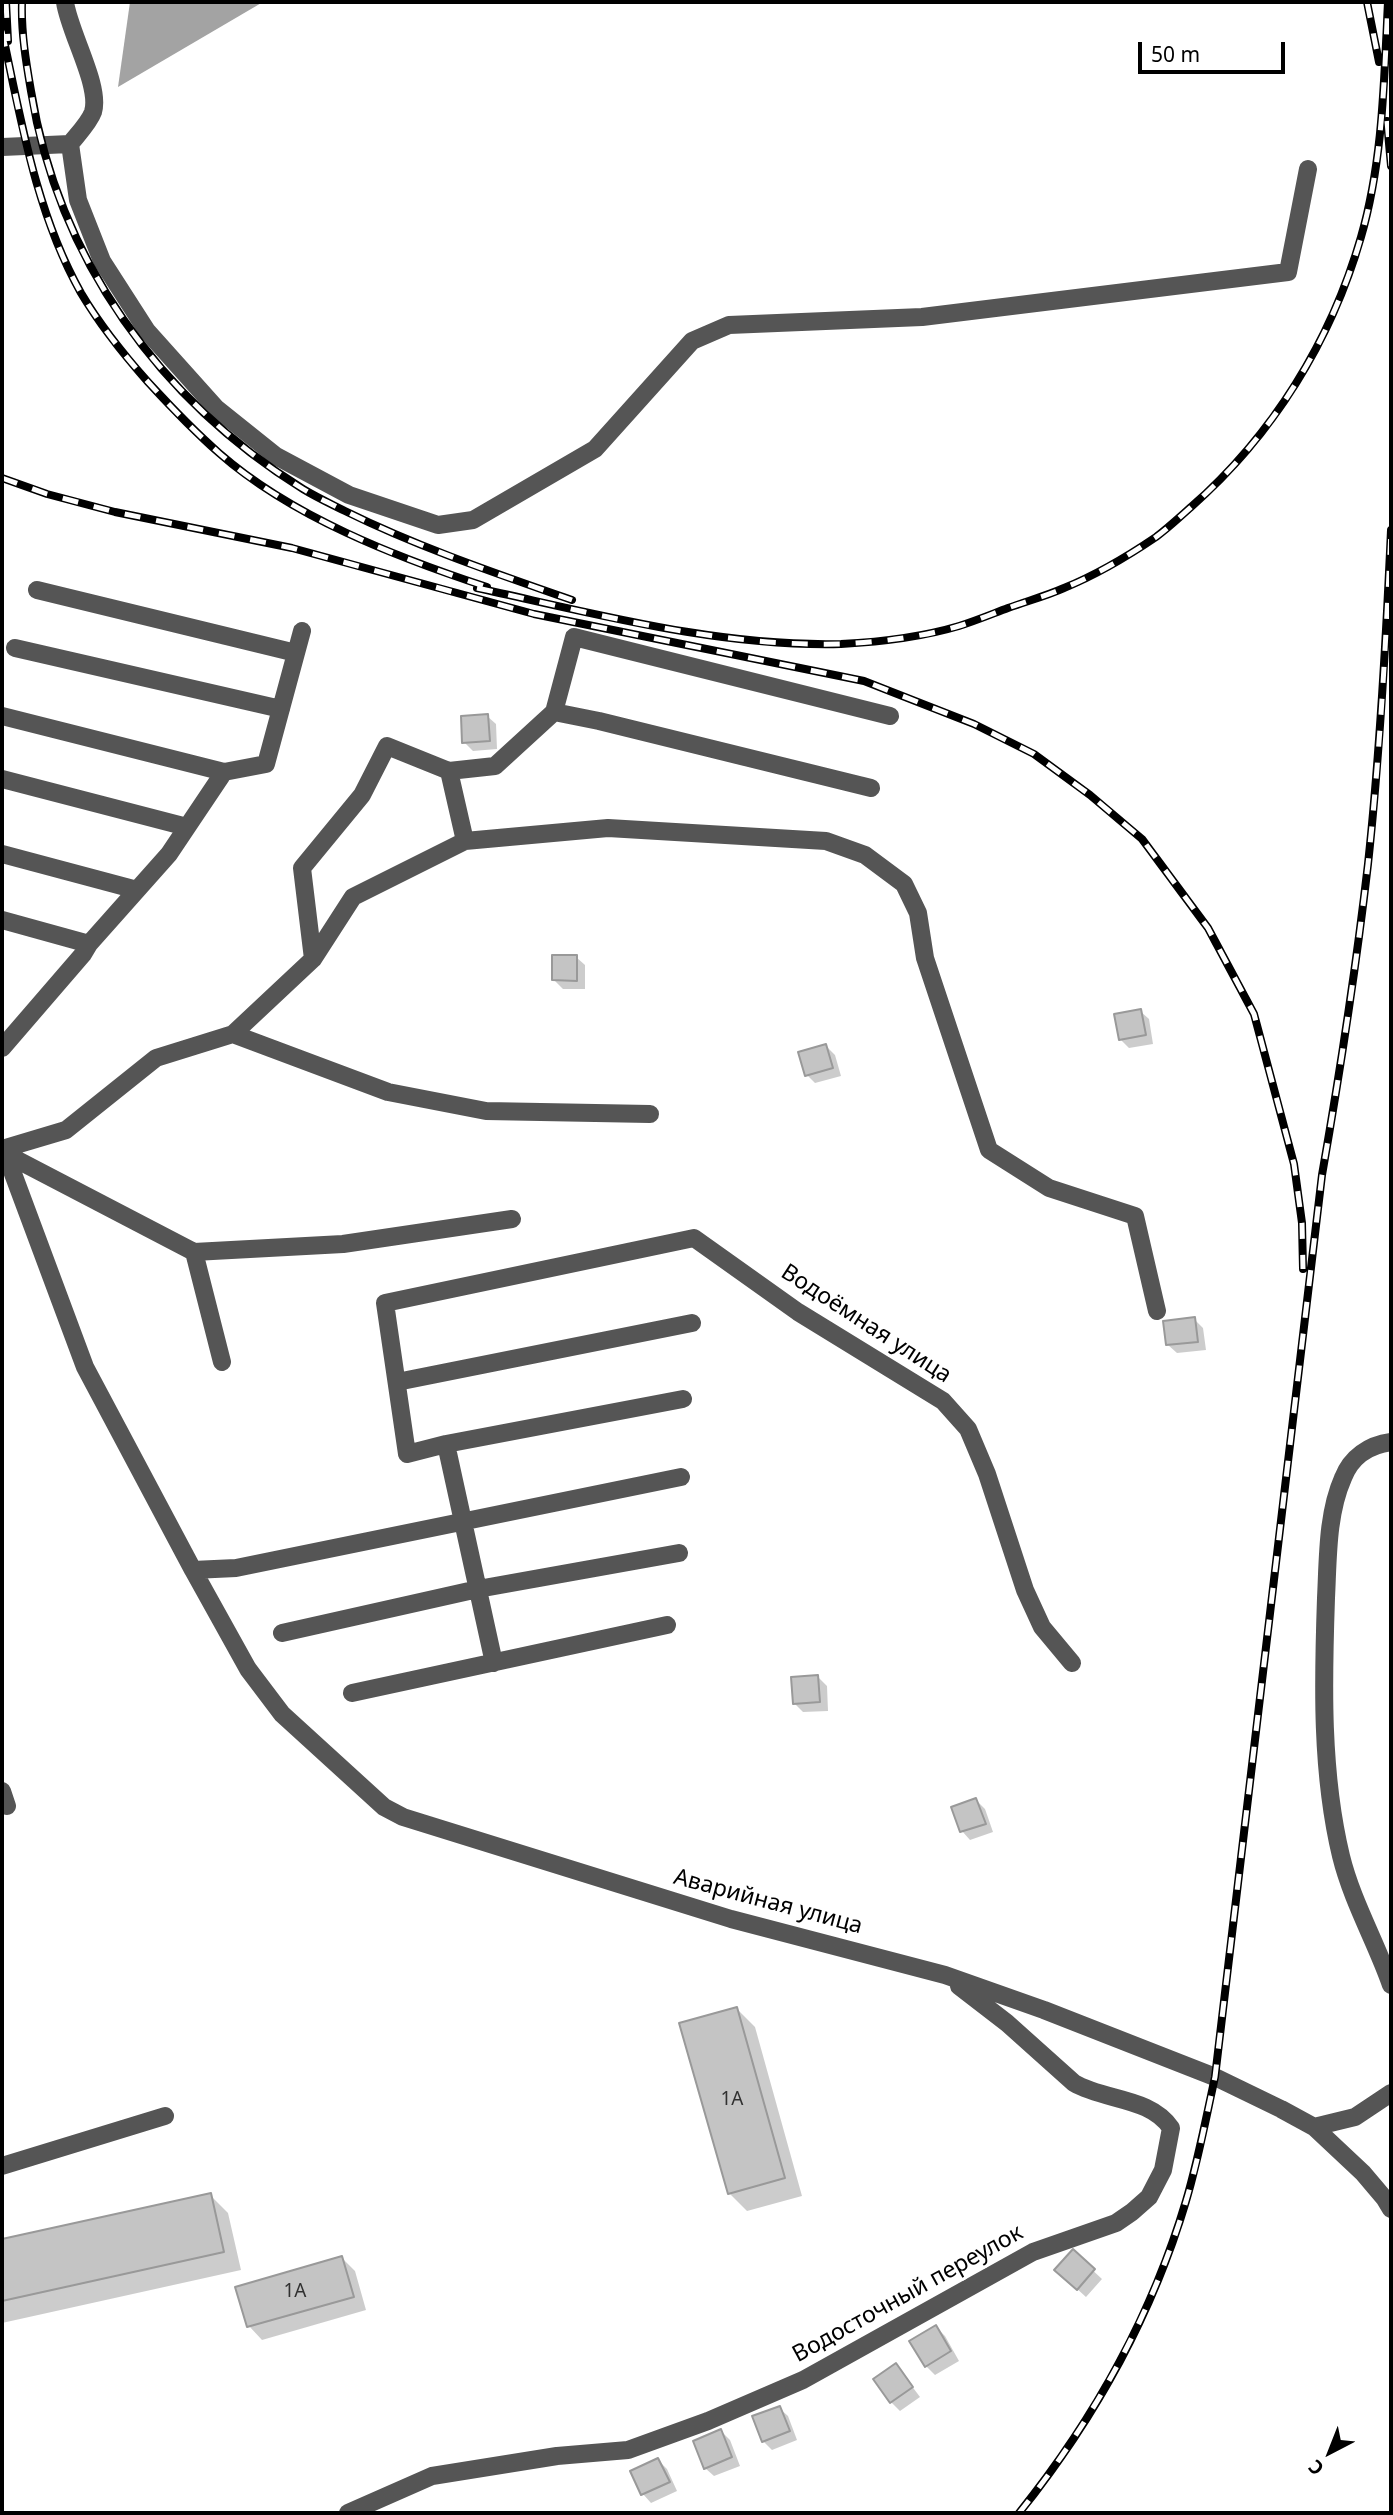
<!DOCTYPE html>
<html>
<head>
<meta charset="utf-8">
<style>
  body { margin:0 }
  #map { position:relative; width:1393px; height:2515px; overflow:hidden; background:#fff; font-family:"Noto Sans",sans-serif }
  canvas { display:block }
  .frame { position:absolute; inset:0; border:4px solid #000; pointer-events:none }
  .north { position:absolute; left:1295px; top:2417px; width:70px; height:70px; -webkit-text-stroke:5px #fff; paint-order:stroke; rotate:222deg; font-size:19px; font-weight:700; line-height:28px; text-align:center; color:#000 }
  .north::after { content:''; display:block; margin:auto; width:24px; height:32px; background:#000; clip-path:polygon(50% 0,100% 100%,50% 72%,0 100%) }
  .scale { position:absolute; left:1138px; top:42px; width:147px; height:32px; box-sizing:border-box; border:4px solid #000; border-top:0; padding-left:9px; font-size:21px; line-height:24px; white-space:nowrap; color:#000; -webkit-text-stroke:5px #fff; paint-order:stroke }
</style>
</head>
<body>
<div id="map">
<canvas width="1393" height="2515"></canvas>
<div class="frame"></div>
<div class="north">С</div>
<div class="scale">50 m</div>
</div>
<script>
const ctx = document.querySelector('canvas').getContext('2d');
ctx.lineJoin = 'round';
function fillPath(path, color) {
  ctx.fillStyle = color;
  ctx.fill(path, 'evenodd');
}
function trace(path, color, width, dash) {
  ctx.strokeStyle = color;
  ctx.lineWidth = width;
  ctx.lineCap = dash ? 'butt' : 'round';
  ctx.setLineDash(dash || []);
  ctx.stroke(path);
}
function drawText(font, color, halo, rows, align = 'center') {
  ctx.font = font + ' "Noto Sans",sans-serif';
  ctx.lineWidth = 6;
  ctx.setLineDash([]);
  ctx.textBaseline = 'middle';
  ctx.strokeStyle = halo;
  ctx.fillStyle = color;
  for (const [text, x, y, turn = 0] of rows) {
    ctx.save();
    ctx.translate(x, y);
    ctx.rotate((+turn || 0) * Math.PI / 180);
    ctx.textAlign = isNaN(turn) ? turn : align;
    if (halo) ctx.strokeText(text, 0, 0);
    ctx.fillText(text, 0, 0);
    ctx.restore();
  }
}
const water = new Path2D(`
  M 130,2 L 263,2 L 118,87 Z`);
const shadow = new Path2D(`
  M 487,716 L 496,724 L 497,749 L 473,751 L 464,742 Z
  M 576,957 L 585,965 L 585,989 L 563,989 L 554,980 Z
  M 1140,1011 L 1149,1019 L 1153,1044 L 1129,1048 L 1120,1039 Z
  M 826,1046 L 835,1055 L 841,1076 L 815,1083 L 807,1075 Z
  M 1194,1319 L 1203,1328 L 1206,1350 L 1177,1353 L 1168,1345 Z
  M 818,1677 L 827,1686 L 828,1711 L 803,1712 L 795,1704 Z
  M 976,1800 L 985,1809 L 993,1832 L 970,1840 L 962,1831 Z
  M 737,2009 L 755,2027 L 802,2196 L 747,2211 L 729,2193 Z
  M 210,2195 L 228,2213 L 241,2270 L 2,2323 L 2,2241 Z
  M 1073,2252 L 1102,2279 L 1086,2297 L 1065,2278 Z
  M 342,2258 L 355,2271 L 366,2310 L 262,2340 L 249,2326 Z
  M 936,2327 L 945,2336 L 959,2361 L 935,2375 L 926,2366 Z
  M 896,2365 L 920,2397 L 900,2411 L 891,2402 Z
  M 779,2408 L 788,2416 L 797,2440 L 772,2450 L 763,2441 Z
  M 721,2431 L 730,2440 L 740,2466 L 714,2476 L 705,2468 Z
  M 658,2460 L 667,2469 L 677,2491 L 651,2503 L 643,2494 Z`);
const building = new Path2D(`
  M 488,714 L 490,741 L 462,743 L 461,716 Z
  M 552,955 L 577,955 L 577,981 L 552,980 Z
  M 1141,1009 L 1146,1035 L 1119,1040 L 1114,1014 Z
  M 826,1044 L 833,1068 L 805,1076 L 798,1052 Z
  M 1195,1317 L 1198,1342 L 1166,1345 L 1163,1321 Z
  M 818,1675 L 820,1702 L 793,1704 L 791,1677 Z
  M 976,1798 L 986,1824 L 960,1832 L 951,1807 Z
  M 737,2007 L 785,2178 L 728,2194 L 679,2023 Z
  M 211,2193 L 224,2252 L 2,2301 L 2,2239 Z
  M 1073,2249 L 1095,2269 L 1077,2290 L 1054,2270 Z
  M 342,2256 L 354,2297 L 247,2327 L 235,2287 Z
  M 936,2325 L 951,2351 L 925,2367 L 909,2341 Z
  M 896,2363 L 913,2387 L 890,2403 L 873,2379 Z
  M 780,2406 L 790,2431 L 762,2442 L 752,2416 Z
  M 721,2429 L 732,2457 L 704,2469 L 693,2441 Z
  M 658,2458 L 670,2482 L 641,2495 L 630,2471 Z`);
const minor = new Path2D(`
  M 65,2 C 69,32 101,86 93,112 C 89,123 77,135 70,144
  M 2,147 L 70,144 L 78,200 L 102,261 L 147,331 L 216,408 L 276,456 L 349,495 L 438,525 L 473,520 L 595,449 L 692,341 L 729,325 L 922,317 L 1288,272 L 1308,169
  M 37,590 L 296,653
  M 15,648 L 281,709
  M 554,712 L 574,637 L 890,716
  M 2,716 L 224,772
  M 449,771 L 465,841
  M 2,779 L 187,827
  M 2,854 L 137,890
  M 2,920 L 89,944 L 83,954 L 2,1048
  M 89,944 L 169,854 L 224,772 L 266,764 L 302,631
  M 313,959 L 302,868 L 362,795 L 387,746 L 449,771 L 495,766 L 554,712 L 599,721 L 871,788
  M 233,1034 L 388,1092 L 486,1111 L 650,1114
  M 2,1149 L 66,1130 L 156,1058 L 233,1034 L 313,959 L 353,897 L 465,841 L 608,828 L 826,841 L 865,855 L 904,884 L 918,913 L 925,958 L 989,1150 L 1049,1188 L 1135,1216 L 1157,1311
  M 2,1152 L 194,1252 L 343,1244 L 512,1219
  M 2,1155 L 12,1171 L 85,1367 L 193,1570 L 236,1568 L 681,1477
  M 194,1252 L 222,1362
  M 397,1382 L 692,1323
  M 1391,1442 C 1369,1445 1351,1457 1343,1478 C 1327,1514 1328,1559 1326,1598 C 1323,1683 1321,1773 1341,1856 C 1352,1901 1376,1942 1391,1985
  M 446,1444 L 683,1399
  M 193,1570 L 248,1669 L 282,1714 L 384,1807 L 403,1817 L 731,1919 L 945,1975 L 1044,2010 L 1215,2077 L 1281,2109 L 1314,2127 L 1363,2173 L 1385,2199 L 1391,2209
  M 282,1633 L 478,1589 L 679,1553
  M 494,1663 L 446,1444 L 407,1454 L 385,1303 L 694,1238 L 798,1312 L 943,1401 L 968,1429 L 987,1474 L 1025,1590 L 1042,1627 L 1072,1663
  M 352,1693 L 667,1625
  M 2,1791 L 7,1806
  M 1314,2127 L 1355,2117 L 1391,2093
  M 2,2166 L 165,2116
  M 348,2513 L 432,2476 L 557,2456 L 628,2450 L 708,2421 L 803,2380 L 1033,2252 L 1116,2223 L 1132,2212 L 1149,2197 L 1163,2170 L 1171,2128 C 1150,2097 1105,2101 1074,2083 L 1007,2023 L 959,1986`);
const rail = new Path2D(`
  M 6,2 L 8,41
  M 22,2 C 21,32 26,62 31,91 C 58,259 160,400 303,489 C 316,497 331,504 345,511 C 418,547 495,573 572,600
  M 1367,2 L 1379,62
  M 2,31 C 21,120 36,213 81,293 C 100,325 124,355 148,382 C 171,407 194,431 219,453 C 292,517 396,557 487,587
  M 1387,121 L 1391,166
  M 2,478 L 47,494 L 115,512 L 292,548 L 534,614 L 864,681 L 974,724 L 1034,754 L 1090,795 L 1142,839 L 1208,928 L 1254,1014 L 1294,1164 L 1302,1223 L 1303,1269
  M 477,588 C 597,614 718,647 841,644 C 880,642 922,637 959,626 C 975,621 992,614 1008,608 C 1027,601 1046,596 1064,588 C 1096,575 1128,556 1156,537 C 1168,528 1180,517 1191,507 C 1273,435 1331,341 1361,237 C 1383,161 1384,80 1388,2
  M 1019,2513 C 1093,2421 1152,2315 1186,2201 C 1198,2161 1206,2118 1215,2077 L 1322,1175 C 1340,1072 1356,968 1368,864 C 1380,753 1386,641 1391,530`);
const numberNames = [
  ["1А",732,2100],
  ["1А",295,2292]
];
const streetNames = [
  ["Водоёмная улица",866,1324,33],
  ["Аварийная улица",768,1902,15],
  ["Водосточный переулок",908,2294,-29]
];
fillPath(water, '#a3a3a3');
fillPath(shadow, '#0003');
fillPath(building, '#c4c4c4');
trace(building, '#999', 2);
trace(minor, '#555', 18);
trace(rail, '#000', 8);
trace(rail, '#fff', 5, [16]);
drawText('19px', '#313131', null, numberNames);
drawText('23px', '#000', '#fff', streetNames);
</script>
</body>
</html>
